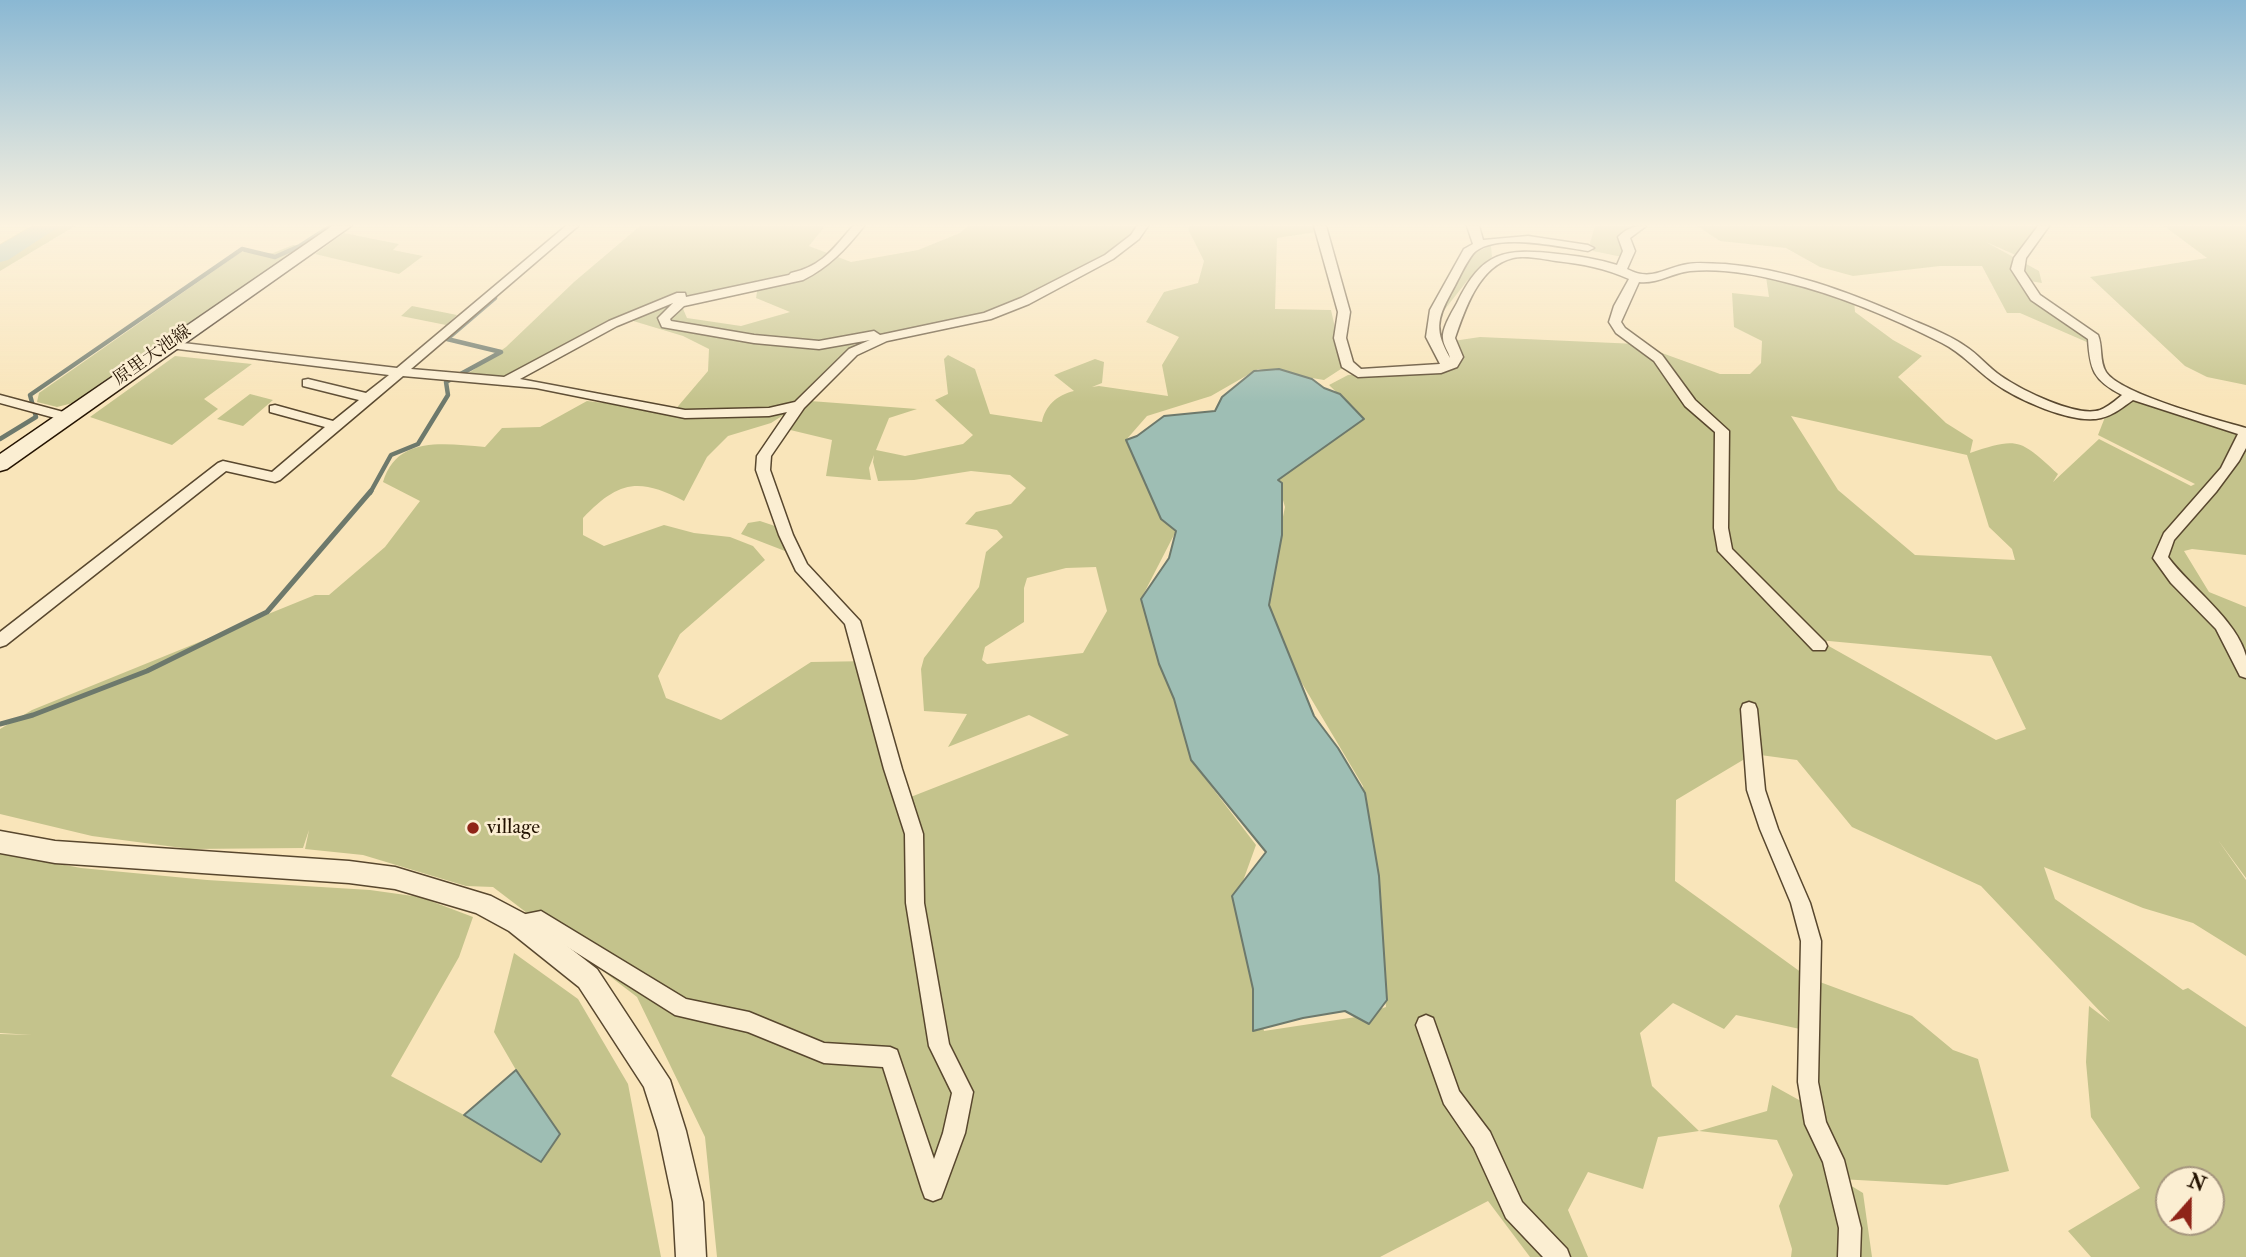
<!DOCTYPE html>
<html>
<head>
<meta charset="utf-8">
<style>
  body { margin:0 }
  #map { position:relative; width:2246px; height:1257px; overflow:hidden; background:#f9e5ba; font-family:"IM FELL Double Pica",serif }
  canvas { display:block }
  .north { position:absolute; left:2155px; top:1166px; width:70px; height:70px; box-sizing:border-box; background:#fbeed2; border:2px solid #a5967e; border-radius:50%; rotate:21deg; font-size:19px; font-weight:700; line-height:28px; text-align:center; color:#231200 }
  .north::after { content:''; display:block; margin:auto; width:24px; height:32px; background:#8f2418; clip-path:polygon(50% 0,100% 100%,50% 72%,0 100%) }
</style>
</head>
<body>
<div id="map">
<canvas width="2246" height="1257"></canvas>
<div class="north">N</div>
</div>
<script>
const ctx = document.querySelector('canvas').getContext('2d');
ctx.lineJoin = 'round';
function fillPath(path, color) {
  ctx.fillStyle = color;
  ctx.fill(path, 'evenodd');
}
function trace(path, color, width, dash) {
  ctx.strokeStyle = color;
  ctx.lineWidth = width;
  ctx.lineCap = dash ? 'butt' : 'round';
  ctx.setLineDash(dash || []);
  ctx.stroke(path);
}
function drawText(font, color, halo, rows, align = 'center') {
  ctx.font = font + ' "IM FELL Double Pica","Noto Serif JP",serif';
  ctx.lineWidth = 5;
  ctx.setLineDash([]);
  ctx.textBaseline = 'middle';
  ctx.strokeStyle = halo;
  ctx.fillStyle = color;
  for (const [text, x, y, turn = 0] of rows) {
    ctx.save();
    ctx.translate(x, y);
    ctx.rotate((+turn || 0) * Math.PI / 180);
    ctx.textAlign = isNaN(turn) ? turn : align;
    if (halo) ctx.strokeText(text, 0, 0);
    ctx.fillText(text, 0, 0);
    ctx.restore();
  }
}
const green = new Path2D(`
  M 31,226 L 75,226 L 0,271 L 0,244 Z
  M 640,226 L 825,226 L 809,246 L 851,262 L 918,250 L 960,233 L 968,226 L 1142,226 L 1093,265 L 987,316 L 844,343 L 857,345 L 799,405 L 771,423 L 728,436 L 707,457 L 684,501 C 639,477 618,481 583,518 L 583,535 L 604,546 L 664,525 L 694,533 L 730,537 L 753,546 L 765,560 L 680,634 L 658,676 L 666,698 L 721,720 L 811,662 L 872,661 L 903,800 L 1069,735 L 1029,715 L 948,747 L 967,714 L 924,711 L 921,669 L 924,658 L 979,587 L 986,552 L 1003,537 L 997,530 L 965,524 L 976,512 L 1011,504 L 1026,488 L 1010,475 L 971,471 L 914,480 L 878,481 L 873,462 L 874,455 L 869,468 L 871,480 L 826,476 L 832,440 L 782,428 L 810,401 L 917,409 L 889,418 L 876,450 L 905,456 L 963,444 L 973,435 L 935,400 L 948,394 L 944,359 L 948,355 L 975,369 L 990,414 L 1042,422 C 1045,406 1057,395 1074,391 L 1054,375 L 1095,359 L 1104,362 L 1102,383 L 1092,387 L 1099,386 L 1168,396 L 1162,365 L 1179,337 L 1146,322 L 1164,292 L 1198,283 L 1204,261 L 1188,229 L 1190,226 L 1315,226 L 1316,232 L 1277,238 L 1275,309 L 1331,310 L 1344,367 L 1324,380 L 1258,369 L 1211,396 L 1147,416 L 1126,440 L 1161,519 L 1176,531 L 1141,599 L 1176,704 L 1191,760 L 1256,845 L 1234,906 L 1264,1031 L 1356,1017 L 1386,1007 L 1363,786 L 1300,680 L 1266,599 L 1285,507 L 1277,480 L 1364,419 L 1329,385 L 1348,375 L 1445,368 L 1453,341 L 1480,337 L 1637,344 L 1720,374 L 1750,374 L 1761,363 L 1762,341 L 1734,327 L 1732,293 L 1769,297 L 1766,277 L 1788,280 L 1854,300 L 1855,312 L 1893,340 L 1922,356 L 1898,377 L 1946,423 L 1973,440 L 1970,453 C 2019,436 2021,440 2058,474 L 2053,482 L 2099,439 L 2191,486 L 2195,484 L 2098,435 L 2107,412 L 2136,400 L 2246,434 L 2246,555 L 2192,549 L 2184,551 L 2209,592 L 2246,607 L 2246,878 L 2218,840 L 2246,880 L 2246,956 L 2193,923 L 2143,908 L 2044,867 L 2055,899 L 2183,990 L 2188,988 L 2246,1027 L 2246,1257 L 2091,1257 L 2068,1231 L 2140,1188 L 2091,1117 L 2086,1062 L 2089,1006 L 2110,1022 L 1981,886 L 1852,827 L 1797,760 L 1753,754 L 1676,800 L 1675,881 L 1809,978 L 1912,1016 L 1953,1050 L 1978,1059 L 2009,1171 L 1947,1185 L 1840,1179 L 1863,1193 L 1872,1257 L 1791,1257 L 1792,1249 L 1779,1206 L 1793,1175 L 1777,1140 L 1699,1131 L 1658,1137 L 1643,1189 L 1588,1172 L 1568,1210 L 1588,1257 L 1530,1257 L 1488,1201 L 1380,1257 L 717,1257 L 705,1137 L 637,997 L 493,887 L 466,886 L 363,855 L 305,849 L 309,830 L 303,848 L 190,849 L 92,836 L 0,814 L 0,729 L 32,710 L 315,595 L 329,595 L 385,547 L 420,501 L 383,482 C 397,435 445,444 485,447 L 502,428 L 540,427 L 587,401 L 674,411 L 708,371 L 709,349 L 683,336 L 620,317 L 535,366 L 502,378 L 469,373 L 506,347 L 574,282 ZM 759,280 L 756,298 L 790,312 L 741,326 L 687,318 L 681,304 ZM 1791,416 L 1967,455 L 1989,527 L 2012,549 L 2015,560 L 1915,555 L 1838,490 ZM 1096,567 L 1107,611 L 1083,653 L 987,664 L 982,660 L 985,647 L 1024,622 L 1024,588 L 1027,578 L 1066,568 ZM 1818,640 L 1991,656 L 2026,729 L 1996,740 ZM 1673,1003 L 1724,1029 L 1736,1015 L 1809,1031 L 1808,1105 L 1772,1085 L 1767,1111 L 1699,1131 L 1652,1086 L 1640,1033 ZM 2169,1180 L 2211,1180 L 2211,1222 L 2169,1222 Z
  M 1595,226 L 1638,226 L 1631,230 L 1622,257 L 1593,251 L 1590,243 Z
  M 1697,226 L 2045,226 L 2020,257 L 1986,242 L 2039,271 L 2042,283 L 2023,280 L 2027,289 L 2094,340 L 2089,343 L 2020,313 L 2007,313 L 1982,266 L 1940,266 L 1853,276 L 1820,267 L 1786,248 L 1720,241 Z
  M 2164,226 L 2246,226 L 2246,385 L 2207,377 L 2185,366 L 2090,277 L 2207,258 Z
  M 344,233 L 399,244 L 393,250 L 423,256 L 399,274 L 315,254 Z
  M 293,245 L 304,246 L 73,403 L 57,407 L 37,402 L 39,393 L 241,252 L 273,253 Z
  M 1491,245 L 1492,257 L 1467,281 L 1438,318 L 1473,254 Z
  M 412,306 L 457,315 L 446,325 L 401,316 Z
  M 175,356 L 252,364 L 204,399 L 218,409 L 172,445 L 90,417 Z
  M 250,394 L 273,400 L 243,426 L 217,419 Z
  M 760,521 L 775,526 L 786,535 L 785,551 L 741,534 L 748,523 Z
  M 0,853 L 81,868 L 207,880 L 370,890 L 420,897 L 473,917 L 459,957 L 391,1076 L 464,1115 L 542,1162 L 560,1134 L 516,1070 L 494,1032 L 514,953 L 578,999 L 628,1084 L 661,1257 L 0,1257 L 0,1034 L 32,1035 L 0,1033 Z`);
const water = new Path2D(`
  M 1279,369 L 1312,379 L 1324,388 L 1340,394 L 1364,419 L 1278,480 L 1282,483 L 1282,535 L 1269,605 L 1314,716 L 1338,748 L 1365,793 L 1379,876 L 1387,1000 L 1369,1024 L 1345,1011 L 1303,1018 L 1253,1031 L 1253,989 L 1232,896 L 1266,852 L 1191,760 L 1174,699 L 1159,664 L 1141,599 L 1169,558 L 1176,531 L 1161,519 L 1126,440 L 1137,436 L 1164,416 L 1215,411 L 1222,397 L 1254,371 Z
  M 516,1070 L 560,1134 L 541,1162 L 464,1115 Z`);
const streamFar1 = new Path2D(`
  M 0,439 L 36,417 L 30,395 L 242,249 L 275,257 L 300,246 L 331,226
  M 370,493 L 391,455 L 418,444 L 448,395 L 446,382 L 501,352 L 447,339 L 495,298 L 490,297`);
const stream = new Path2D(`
  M 0,724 L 33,715 L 147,671 L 267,612 L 371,491`);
const river = new Path2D(`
  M 33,226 L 60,226 L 8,260 L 0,262 L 0,245 Z`);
const minor = new Path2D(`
  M 566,226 L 578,226 L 411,369 L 504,377 L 609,321 L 677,293 L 685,293 L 686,297 L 789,275 L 791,273 C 822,266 833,249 853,226 L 864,226 C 846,249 829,267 803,280 L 684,306 L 670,319 L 671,321 L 754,335 L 819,341 L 874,331 L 880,335 L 984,313 L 1021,298 L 1105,255 L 1131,235 L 1137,226 L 1148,226 L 1139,239 L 1113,259 L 1029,304 L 991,319 L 887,341 L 857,355 L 804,408 L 771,456 L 770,470 L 793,535 L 807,564 L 860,621 L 902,769 L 923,834 L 924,903 L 949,1044 L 973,1092 L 965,1133 L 944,1190 L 941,1198 L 933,1201 L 925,1198 L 922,1190 L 883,1067 L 824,1063 L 748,1032 L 675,1015 L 539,929 L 518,932 L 511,929 L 508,923 L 511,917 L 541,911 L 686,999 L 749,1012 L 824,1043 L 890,1047 L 897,1050 L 934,1159 L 943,1133 L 952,1093 L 929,1046 L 906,903 L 905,834 L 884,769 L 845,624 L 796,571 L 779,535 L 756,470 L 757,456 L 787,412 L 769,416 L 685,418 L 536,388 L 403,376 L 280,480 L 275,482 L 226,471 L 6,645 L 0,647 L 0,632 L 218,463 L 223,461 L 272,472 L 325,427 L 270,412 L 270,406 L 275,405 L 333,421 L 359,400 L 303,386 L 303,380 L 308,379 L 366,393 L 389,375 L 170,348 L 164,344 L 166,341 L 397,368 ZM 673,303 L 658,318 L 662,327 L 754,343 L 819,349 L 870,340 L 849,349 L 795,402 L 769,408 L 685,410 L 520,379 L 617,326 Z
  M 1314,226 L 1326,226 L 1350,312 L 1346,338 L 1353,362 L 1361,369 L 1440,364 L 1426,337 L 1430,310 L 1464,249 L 1473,244 L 1467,226 L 1479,226 L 1483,240 L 1528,236 L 1588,245 L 1594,248 L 1588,251 C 1560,247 1500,233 1476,251 C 1468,257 1457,283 1451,293 C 1436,320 1435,331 1450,358 C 1449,352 1443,345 1443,338 C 1442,328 1452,312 1457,303 C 1482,251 1505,248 1558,254 C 1578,256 1598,259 1617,265 L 1623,251 L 1618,237 C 1627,228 1634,226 1646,226 L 1630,238 L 1635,251 L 1627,269 C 1652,282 1663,268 1688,264 C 1699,262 1713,264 1725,264 C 1786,269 1846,291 1903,316 C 1923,325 1946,333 1965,346 C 1978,354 1988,367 2001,376 C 2021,390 2077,418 2100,410 C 2108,407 2116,400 2122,395 C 2093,380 2090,370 2088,339 L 2031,300 L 2011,269 L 2014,258 L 2038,226 L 2049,226 L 2026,258 L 2024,271 L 2040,295 L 2098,335 C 2103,347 2099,361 2106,372 C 2120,394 2218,420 2246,428 L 2246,448 L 2239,461 L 2216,492 L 2174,540 L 2168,557 C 2190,587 2237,620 2246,656 C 2246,663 2246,672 2246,678 L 2240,676 L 2216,629 L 2171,583 L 2153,558 L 2164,533 L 2221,468 L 2238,434 L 2133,400 C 2123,407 2114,415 2101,418 C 2073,425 2016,399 1993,382 C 1975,369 1962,353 1942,343 C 1893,318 1839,295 1785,282 C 1755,274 1721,268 1690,271 C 1672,273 1658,284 1639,282 L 1621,322 L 1625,328 L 1662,355 L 1695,400 L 1729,431 L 1728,528 L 1732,549 L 1825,642 L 1827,646 L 1825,650 L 1813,650 L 1718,551 L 1714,528 L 1715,432 L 1685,406 L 1654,361 L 1616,333 L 1609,322 L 1614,306 L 1629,279 C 1605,268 1582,264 1556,261 C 1543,259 1526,255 1513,258 C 1479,266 1465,309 1455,338 L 1463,357 L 1457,367 L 1441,373 L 1358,377 L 1342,367 L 1334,338 L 1338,312 Z
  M 0,395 L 71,414 L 73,417 L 66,421 L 0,403 Z
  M 1749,702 L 1755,704 L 1757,709 L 1765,790 L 1778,829 L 1810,903 L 1821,941 L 1818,1082 L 1826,1122 L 1844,1160 L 1861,1228 L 1860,1257 L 1838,1257 L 1839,1228 L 1823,1162 L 1805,1124 L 1798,1082 L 1801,941 L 1791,903 L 1760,829 L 1747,790 L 1741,709 L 1743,704 Z
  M 1426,1015 L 1433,1018 L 1459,1091 L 1490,1132 L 1522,1202 L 1567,1249 L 1570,1257 L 1543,1257 L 1506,1218 L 1474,1148 L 1444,1104 L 1416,1025 L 1419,1018 Z`);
const tertiary = new Path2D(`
  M 0,831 L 55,841 L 349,861 L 395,867 L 491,896 L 527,915 L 597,969 L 670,1080 L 686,1131 L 703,1202 L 706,1257 L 676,1257 L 673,1202 L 658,1131 L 644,1087 L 579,987 L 509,931 L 476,913 L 395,889 L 349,883 L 55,863 L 0,853 Z`);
const secondary = new Path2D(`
  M 332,226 L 351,226 L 7,469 L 0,471 L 0,454 Z`);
const markers = [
  [473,828,7,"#8f2418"]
];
const farStreetnames = [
  ["原里大池線",153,356,-35]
];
const poiNames = [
  ["village",487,828]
];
fillPath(green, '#c4c38c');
fillPath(water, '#9ebeb4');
trace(water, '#6d796c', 2);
trace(streamFar1, '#6d796c', 4.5);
trace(stream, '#6d796c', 5);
fillPath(river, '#9ebeb4');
trace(minor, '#58472e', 3);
trace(tertiary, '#58472e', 3);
trace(secondary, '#231200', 3);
fillPath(minor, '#fbeed2');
fillPath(tertiary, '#fbeed2');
fillPath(secondary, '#fbeed2');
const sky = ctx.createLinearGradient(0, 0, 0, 402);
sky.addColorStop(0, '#8ab8d3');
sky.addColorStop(0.56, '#fcf3e0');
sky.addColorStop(1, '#fcf3e000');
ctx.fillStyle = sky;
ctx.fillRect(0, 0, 2246, 402);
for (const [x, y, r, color] of markers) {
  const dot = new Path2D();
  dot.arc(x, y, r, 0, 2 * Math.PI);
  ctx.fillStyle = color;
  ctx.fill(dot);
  trace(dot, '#fbeed2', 2.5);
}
drawText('18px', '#231200', '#fbeed2', farStreetnames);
drawText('21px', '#231200', '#fbeed2', poiNames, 'left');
</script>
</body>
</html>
